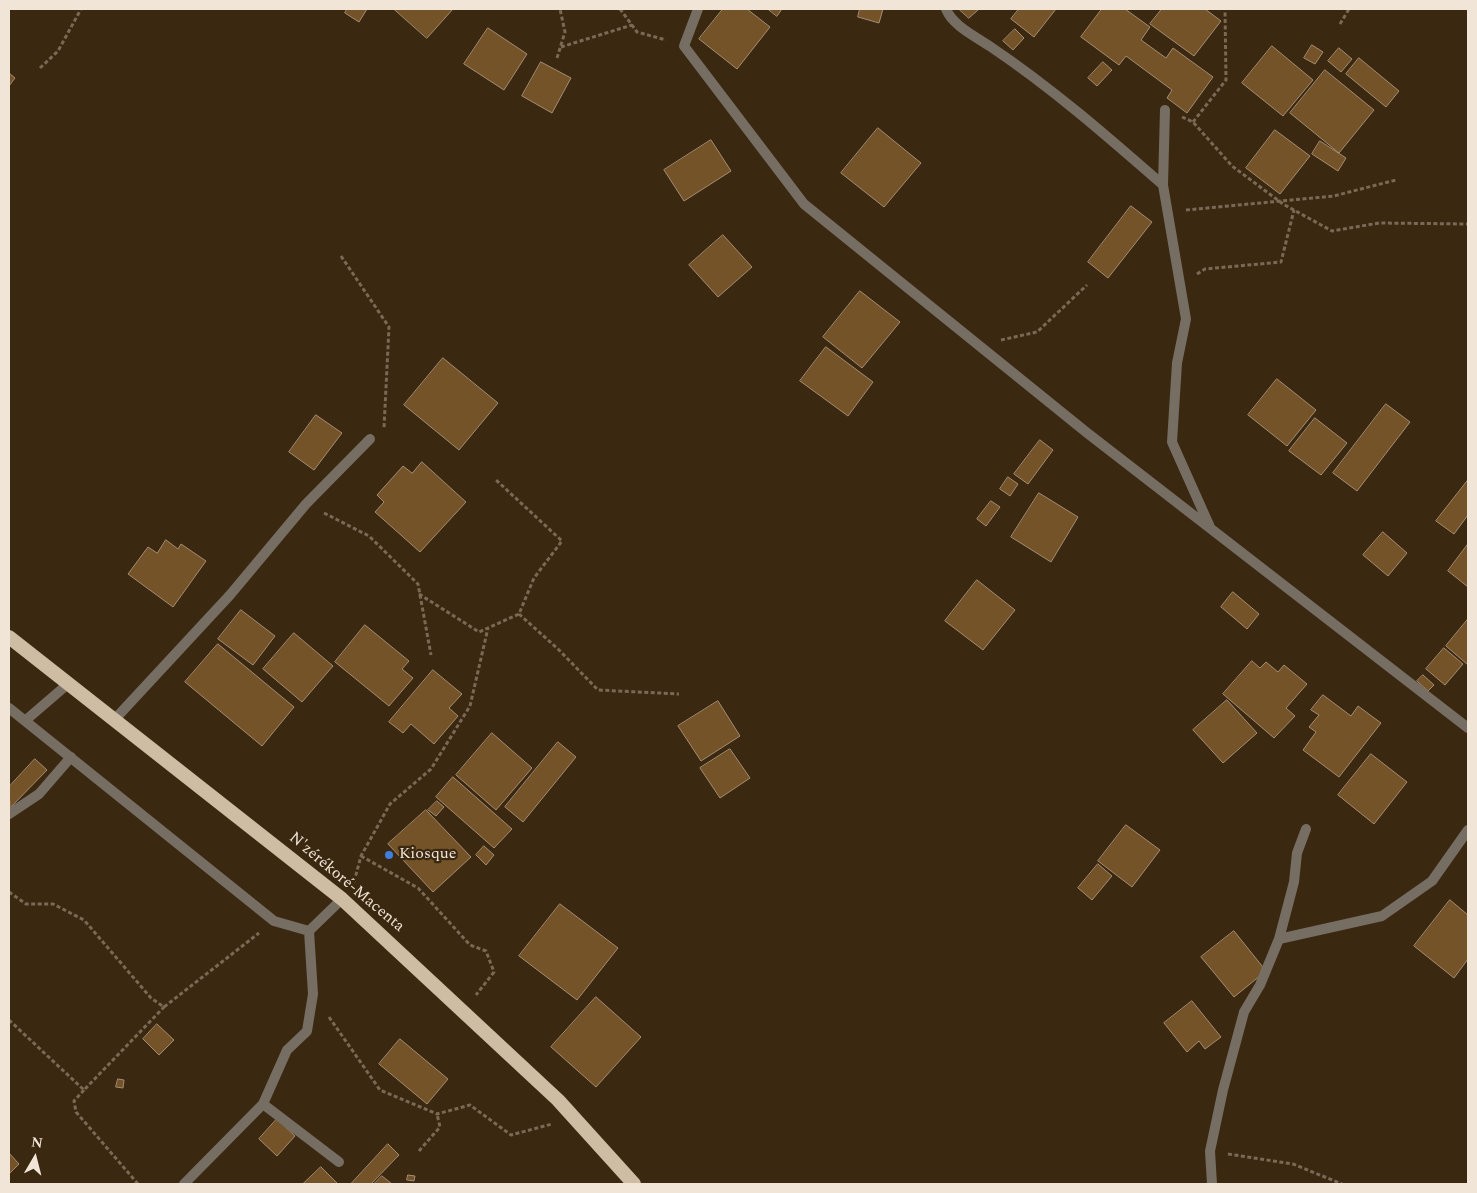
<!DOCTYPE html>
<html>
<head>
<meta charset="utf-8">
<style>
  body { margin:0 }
  #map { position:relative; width:1477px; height:1193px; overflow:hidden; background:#3b2811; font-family:Spectral,serif }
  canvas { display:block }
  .frame { position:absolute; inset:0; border:10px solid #f1e5d7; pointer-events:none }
  .north { position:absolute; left:10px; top:1133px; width:50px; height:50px; -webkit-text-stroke:4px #3b2811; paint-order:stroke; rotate:8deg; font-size:14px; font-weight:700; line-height:20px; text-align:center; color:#f1e5d7 }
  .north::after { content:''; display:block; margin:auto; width:18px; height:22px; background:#f1e5d7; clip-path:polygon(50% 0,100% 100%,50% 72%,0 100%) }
</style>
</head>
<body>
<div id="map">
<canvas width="1477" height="1193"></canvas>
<div class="frame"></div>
<div class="north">N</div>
</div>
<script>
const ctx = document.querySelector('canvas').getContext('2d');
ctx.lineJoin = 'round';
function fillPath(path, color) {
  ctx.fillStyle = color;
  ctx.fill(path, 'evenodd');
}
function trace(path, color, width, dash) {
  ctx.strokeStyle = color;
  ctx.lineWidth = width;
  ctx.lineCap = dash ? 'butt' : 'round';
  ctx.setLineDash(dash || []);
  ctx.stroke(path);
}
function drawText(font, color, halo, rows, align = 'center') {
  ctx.font = font + ' Spectral,serif';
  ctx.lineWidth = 4.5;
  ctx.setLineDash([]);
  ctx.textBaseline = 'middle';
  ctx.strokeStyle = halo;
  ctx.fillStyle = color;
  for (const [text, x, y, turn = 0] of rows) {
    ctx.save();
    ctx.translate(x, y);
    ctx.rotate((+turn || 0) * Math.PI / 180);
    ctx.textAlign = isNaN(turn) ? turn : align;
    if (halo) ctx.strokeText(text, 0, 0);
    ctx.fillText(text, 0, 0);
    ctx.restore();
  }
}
const building = new Path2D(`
  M 347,9 L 367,9 L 359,22 L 345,13 Z
  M 394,9 L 453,9 L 427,38 Z
  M 723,9 L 747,9 L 770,27 L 737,69 L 699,39 Z
  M 768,9 L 782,9 L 777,16 Z
  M 860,9 L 883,9 L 879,23 L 858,17 Z
  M 959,9 L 979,9 L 969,18 Z
  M 1019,9 L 1056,9 L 1034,37 L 1011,19 Z
  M 1102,9 L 1125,9 L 1150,27 L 1141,40 L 1166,58 L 1173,48 L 1213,77 L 1187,113 L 1167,98 L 1172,90 L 1126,56 L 1119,65 L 1081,37 Z
  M 1162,9 L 1205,9 L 1221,21 L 1194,56 L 1150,24 Z
  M 488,28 L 527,54 L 504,90 L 464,64 Z
  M 1015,29 L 1024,38 L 1013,50 L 1003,41 Z
  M 1312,45 L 1323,52 L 1315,64 L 1304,58 Z
  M 1272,46 L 1313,80 L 1283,116 L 1242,83 Z
  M 1339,48 L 1352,59 L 1341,72 L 1328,61 Z
  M 1359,58 L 1399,91 L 1386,107 L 1346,74 Z
  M 541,62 L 571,78 L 552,113 L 522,96 Z
  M 1103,62 L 1112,70 L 1097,86 L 1088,78 Z
  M 1325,70 L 1374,110 L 1339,153 L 1290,113 Z
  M 9,73 L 15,78 L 9,86 Z
  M 878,128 L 921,163 L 884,207 L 841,173 Z
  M 1275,130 L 1310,156 L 1280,194 L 1246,168 Z
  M 711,140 L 731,171 L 684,201 L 664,170 Z
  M 1320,141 L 1346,158 L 1338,171 L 1312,154 Z
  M 1131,206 L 1152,222 L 1108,278 L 1088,262 Z
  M 723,235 L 752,267 L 718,297 L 689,265 Z
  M 860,291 L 900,322 L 862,368 L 823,337 Z
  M 826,347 L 873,382 L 848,416 L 800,381 Z
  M 443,358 L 498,403 L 459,450 L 404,405 Z
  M 1277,379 L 1316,410 L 1287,446 L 1248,415 Z
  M 1386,404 L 1410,422 L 1357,491 L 1333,473 Z
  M 316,415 L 342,433 L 314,470 L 289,452 Z
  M 1315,418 L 1347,443 L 1321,475 L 1289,451 Z
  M 1040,440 L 1053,450 L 1028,484 L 1014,474 Z
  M 422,462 L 466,502 L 420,552 L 375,512 L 384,502 L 377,495 L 403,466 L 412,473 Z
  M 1008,477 L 1018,484 L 1010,496 L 1000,489 Z
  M 1468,480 L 1468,515 L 1454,534 L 1436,521 Z
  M 1039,493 L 1078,517 L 1051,562 L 1011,537 Z
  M 991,501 L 1000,507 L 986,526 L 977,519 Z
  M 1383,532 L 1407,553 L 1388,576 L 1363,555 Z
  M 166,540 L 178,549 L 181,544 L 206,561 L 173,607 L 128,574 L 148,547 L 157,553 Z
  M 1468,544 L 1468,587 L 1448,571 Z
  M 977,580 L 1015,610 L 983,650 L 945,621 Z
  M 1233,592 L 1259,614 L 1247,629 L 1221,607 Z
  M 241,610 L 275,636 L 253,665 L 218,639 Z
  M 1468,619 L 1468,665 L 1446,646 Z
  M 365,625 L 409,661 L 402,669 L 413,678 L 389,706 L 335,662 Z
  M 294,633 L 333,666 L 302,702 L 263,669 Z
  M 218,644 L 294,707 L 262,746 L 185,682 Z
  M 1444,648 L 1463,664 L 1445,685 L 1426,669 Z
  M 1252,661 L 1260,668 L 1266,662 L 1278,672 L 1284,665 L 1307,684 L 1286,708 L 1295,716 L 1274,738 L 1223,694 Z
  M 433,670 L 462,694 L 449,708 L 458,716 L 434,744 L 411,724 L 403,733 L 389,722 Z
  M 1423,675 L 1434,685 L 1428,691 L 1417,681 Z
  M 1323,695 L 1351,716 L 1358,706 L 1381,723 L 1339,777 L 1303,750 L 1316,732 L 1309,727 L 1319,715 L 1311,710 Z
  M 1227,700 L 1257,733 L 1223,763 L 1193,730 Z
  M 718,701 L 740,736 L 701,761 L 678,726 Z
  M 492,733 L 532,768 L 496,810 L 456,775 Z
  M 558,742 L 576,757 L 523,822 L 505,807 Z
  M 730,749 L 750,778 L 720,798 L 700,768 Z
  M 1371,754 L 1407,782 L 1374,824 L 1338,795 Z
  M 35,759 L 47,770 L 10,808 L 9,787 Z
  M 453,777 L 512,829 L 494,848 L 436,797 Z
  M 437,801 L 444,807 L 436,816 L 428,810 Z
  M 426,810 L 471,857 L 433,892 L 388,844 Z
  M 1126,825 L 1160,850 L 1132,887 L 1098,861 Z
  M 484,846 L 494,855 L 486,865 L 476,855 Z
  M 1098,864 L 1112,876 L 1092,900 L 1078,888 Z
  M 1450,900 L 1468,915 L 1468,959 L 1454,978 L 1414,946 Z
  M 560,904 L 618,948 L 577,1000 L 519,956 Z
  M 1234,931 L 1266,971 L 1234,997 L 1201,957 Z
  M 596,997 L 641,1037 L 596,1087 L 551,1047 Z
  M 1192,1001 L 1221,1037 L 1205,1049 L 1199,1041 L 1187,1052 L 1164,1023 Z
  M 157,1024 L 174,1040 L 159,1055 L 143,1039 Z
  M 400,1039 L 448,1079 L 427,1104 L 379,1064 Z
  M 118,1079 L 124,1080 L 123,1088 L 116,1087 Z
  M 277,1119 L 295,1136 L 277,1156 L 259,1139 Z
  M 388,1144 L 399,1155 L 371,1184 L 351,1184 Z
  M 9,1153 L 19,1164 L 9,1174 Z
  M 321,1167 L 338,1184 L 303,1184 Z
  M 408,1175 L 415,1176 L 414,1181 L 407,1180 Z
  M 382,1176 L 392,1184 L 374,1184 Z`);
const path = new Path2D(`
  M 620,9 L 637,32 L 666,40
  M 1340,24 L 1349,9
  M 561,47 L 632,25
  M 557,58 L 565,32 L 560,9
  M 40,68 L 58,51 L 81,9
  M 1182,117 L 1193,122 L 1232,166 L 1283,204 L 1332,231 L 1379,223 L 1468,224
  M 1193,122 L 1226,80 L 1225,9
  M 1186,210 L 1334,196 L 1396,180
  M 341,256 L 389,327 L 384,428
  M 1197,274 L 1205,269 L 1281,262 L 1294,210
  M 1001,340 L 1037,332 L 1087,285
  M 324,513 L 369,536 L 418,584 L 431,655
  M 419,594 L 479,632 L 519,614 L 534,578 L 562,541 L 495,479
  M 519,614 L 558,649 L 598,690 L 679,694
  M 361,856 L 418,888 L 470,945 L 486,951 L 494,972 L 476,995
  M 354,882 L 361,856 L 390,804 L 431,769 L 470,706 L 488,628
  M 9,892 L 26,904 L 53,904 L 84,920 L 151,998 L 164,1007 L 259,933
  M 329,1017 L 380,1090 L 437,1114 L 470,1105 L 511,1135 L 552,1124
  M 9,1020 L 84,1090 L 165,1006
  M 84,1090 L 74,1101 L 76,1112 L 138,1184
  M 419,1151 L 440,1127 L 437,1114
  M 1228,1154 L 1293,1164 L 1342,1184`);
const minor = new Path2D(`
  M 698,9 L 684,46 L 804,204 L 1086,432 L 1468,728
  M 946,9 C 953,26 975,36 991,47 C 1052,88 1108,137 1163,185
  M 1165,110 L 1163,185 L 1186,319 L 1177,363 L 1172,442 L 1210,527
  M 9,708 L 274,921 L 309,931 L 342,899
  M 115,719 L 230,595 L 306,504 L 370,439
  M 26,720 L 69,683
  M 9,814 L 39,794 L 71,757
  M 1279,939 L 1382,916 L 1432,881 L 1468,830
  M 263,1104 L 339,1162
  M 184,1184 L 263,1104 L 287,1050 L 307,1031 L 313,994 L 309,931
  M 1212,1184 L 1210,1151 L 1223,1090 L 1244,1012 L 1260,985 L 1279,939 L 1294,882 L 1297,853 L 1306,829`);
const trunk = new Path2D(`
  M 9,637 L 342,899 L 558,1100 L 634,1184`);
const markers = [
  [389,855,5,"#3f7fe0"]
];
const poiNames = [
  ["Kiosque",399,855]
];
const streetNames = [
  ["N'zérékoré-Macenta",346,883,40]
];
fillPath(building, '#755328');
trace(building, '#a48d73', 1);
trace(path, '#7a6955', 3, [4, 2.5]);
trace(minor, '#766e63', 10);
trace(trunk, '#cebda2', 14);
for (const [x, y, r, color] of markers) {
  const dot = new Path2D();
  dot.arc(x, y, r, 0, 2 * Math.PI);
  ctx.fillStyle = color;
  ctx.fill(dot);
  trace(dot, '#3b2811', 2);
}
drawText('16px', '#f1e5d7', '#3b2811', poiNames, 'left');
drawText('16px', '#f1e5d7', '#3b2811', streetNames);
</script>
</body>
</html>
